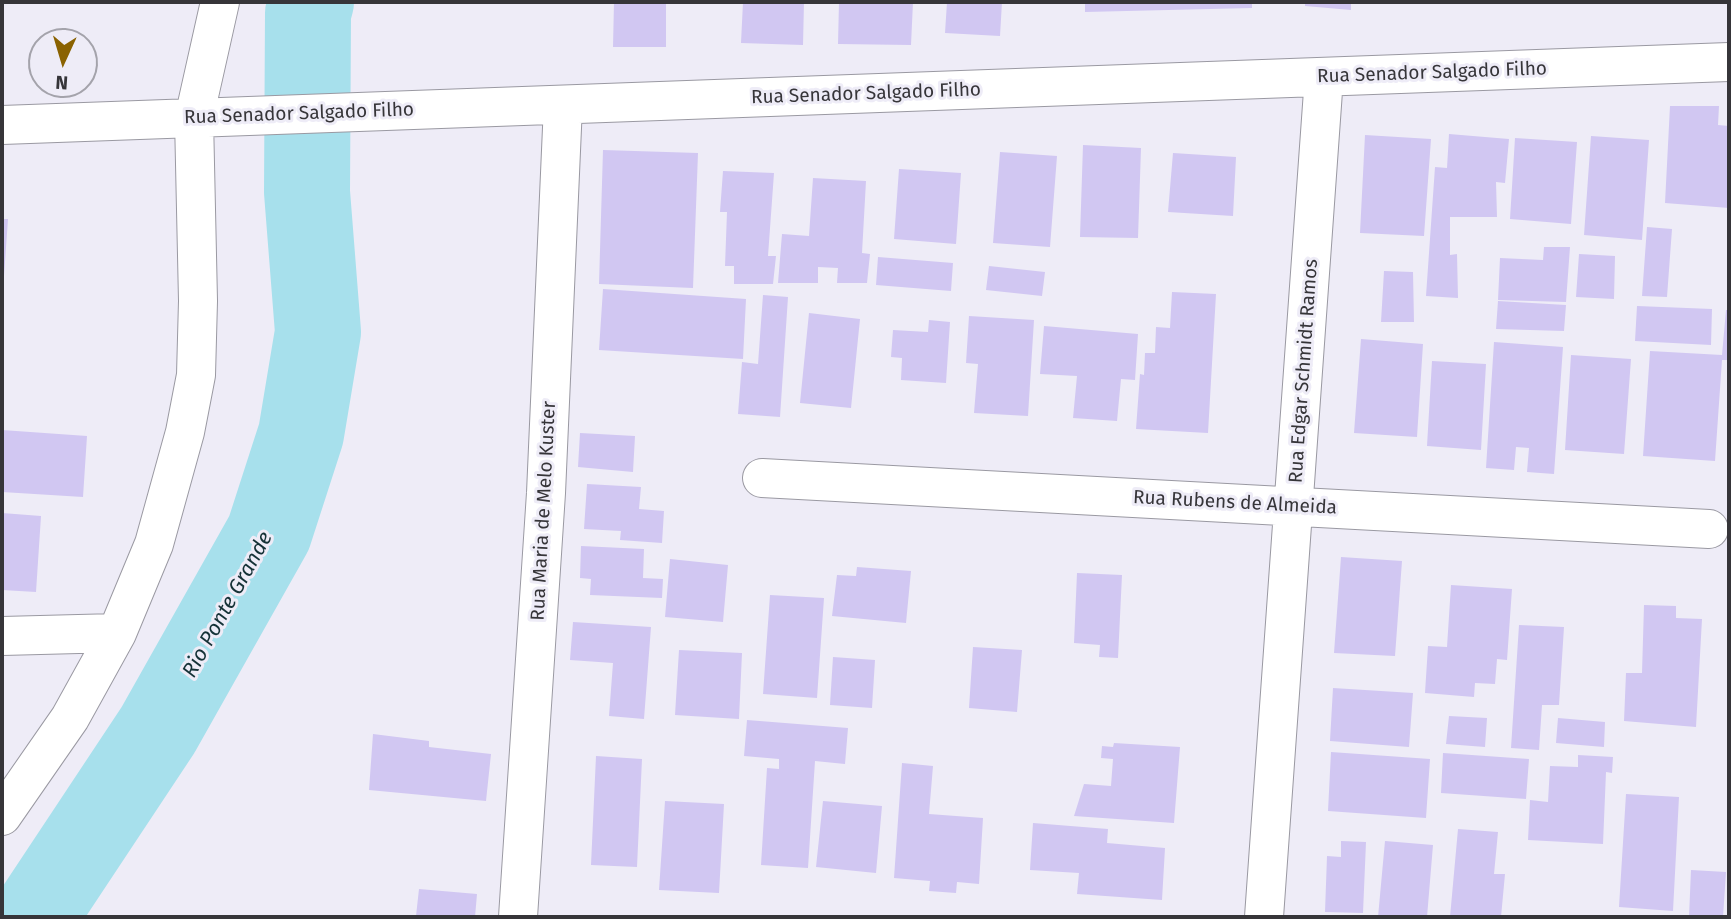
<!DOCTYPE html>
<html>
<head>
<meta charset="utf-8">
<style>
  body { margin:0 }
  #map { position:relative; width:1731px; height:919px; overflow:hidden; background:#eeecf7; font-family:"Fira Sans",sans-serif }
  canvas { display:block }
  .frame { position:absolute; inset:0; border:4px solid #363539; pointer-events:none }
  .north { position:absolute; left:28px; top:28px; width:70px; height:70px; box-sizing:border-box; background:#eeecf7; border:2px solid #a4a3ab; border-radius:50%; rotate:184deg; font-size:19px; font-weight:700; line-height:28px; text-align:center; color:#363539 }
  .north::after { content:''; display:block; margin:auto; width:24px; height:32px; background:#8a6201; clip-path:polygon(50% 0,100% 100%,50% 72%,0 100%) }
</style>
</head>
<body>
<div id="map">
<canvas width="1731" height="919"></canvas>
<div class="frame"></div>
<div class="north">N</div>
</div>
<script>
const ctx = document.querySelector('canvas').getContext('2d');
ctx.lineJoin = 'round';
function trace(path, color, width, dash) {
  ctx.strokeStyle = color;
  ctx.lineWidth = width;
  ctx.lineCap = dash ? 'butt' : 'round';
  ctx.setLineDash(dash || []);
  ctx.stroke(path);
}
function fillPath(path, color) {
  ctx.fillStyle = color;
  ctx.fill(path, 'evenodd');
}
function drawText(font, color, halo, rows, align = 'center') {
  ctx.font = font + ' "Fira Sans",sans-serif';
  ctx.lineWidth = 6;
  ctx.setLineDash([]);
  ctx.textBaseline = 'middle';
  ctx.strokeStyle = halo;
  ctx.fillStyle = color;
  for (const [text, x, y, turn = 0] of rows) {
    ctx.save();
    ctx.translate(x, y);
    ctx.rotate((+turn || 0) * Math.PI / 180);
    ctx.textAlign = isNaN(turn) ? turn : align;
    if (halo) ctx.strokeText(text, 0, 0);
    ctx.fillText(text, 0, 0);
    ctx.restore();
  }
}
const river = new Path2D(`
  M 34,917 L 158,730 L 269,533 L 301,434 L 318,332 L 307,192 L 308,13 L 311,2`);
const building = new Path2D(`
  M 614,2 L 666,2 L 666,47 L 613,47 Z
  M 743,2 L 804,2 L 803,45 L 741,43 Z
  M 839,2 L 913,2 L 911,45 L 838,44 Z
  M 947,2 L 1002,2 L 1000,36 L 945,33 Z
  M 1085,2 L 1252,2 L 1252,8 L 1085,12 Z
  M 1305,2 L 1351,2 L 1351,10 L 1305,6 Z
  M 1670,106 L 1719,106 L 1718,125 L 1729,126 L 1729,208 L 1665,203 Z
  M 1449,134 L 1509,139 L 1505,183 L 1496,182 L 1497,217 L 1450,217 L 1450,255 L 1457,254 L 1458,298 L 1426,296 L 1435,167 L 1447,168 Z
  M 1365,135 L 1431,139 L 1424,236 L 1360,233 Z
  M 1591,136 L 1649,140 L 1642,240 L 1584,235 Z
  M 1515,138 L 1577,142 L 1571,224 L 1510,219 Z
  M 1083,145 L 1141,148 L 1138,238 L 1080,237 Z
  M 603,150 L 698,153 L 693,288 L 599,284 Z
  M 1000,152 L 1057,156 L 1050,247 L 993,243 Z
  M 1173,153 L 1236,157 L 1233,216 L 1168,212 Z
  M 899,169 L 961,173 L 956,244 L 894,239 Z
  M 723,171 L 774,173 L 768,256 L 776,256 L 773,284 L 734,284 L 734,266 L 725,266 L 727,212 L 720,212 Z
  M 813,178 L 866,181 L 862,253 L 870,254 L 867,283 L 837,283 L 838,268 L 818,267 L 818,283 L 778,283 L 782,234 L 809,236 Z
  M 2,219 L 8,219 L 4,276 L 2,276 Z
  M 1647,227 L 1672,229 L 1667,297 L 1642,296 Z
  M 1544,247 L 1570,247 L 1566,302 L 1498,300 L 1500,258 L 1543,260 Z
  M 1579,254 L 1615,256 L 1614,299 L 1576,297 Z
  M 878,257 L 953,263 L 951,291 L 876,285 Z
  M 989,266 L 1045,272 L 1042,296 L 986,290 Z
  M 1384,271 L 1413,272 L 1414,322 L 1381,322 Z
  M 603,289 L 746,299 L 743,359 L 599,350 Z
  M 1172,292 L 1216,294 L 1208,433 L 1136,429 L 1140,374 L 1144,375 L 1145,353 L 1155,353 L 1156,327 L 1170,328 Z
  M 763,295 L 788,297 L 780,417 L 738,414 L 742,362 L 758,364 Z
  M 1498,301 L 1566,305 L 1564,331 L 1496,329 Z
  M 1637,306 L 1712,309 L 1711,345 L 1635,341 Z
  M 1726,310 L 1729,310 L 1729,360 L 1722,360 L 1715,461 L 1643,456 L 1650,351 L 1722,355 Z
  M 809,313 L 860,319 L 851,408 L 800,403 Z
  M 969,316 L 1034,320 L 1028,416 L 974,413 L 978,364 L 966,363 Z
  M 929,320 L 950,322 L 946,383 L 901,380 L 902,358 L 891,357 L 893,330 L 928,332 Z
  M 1044,326 L 1138,334 L 1135,380 L 1121,379 L 1117,421 L 1073,418 L 1077,376 L 1040,374 Z
  M 1361,339 L 1423,344 L 1417,437 L 1354,433 Z
  M 1494,342 L 1563,347 L 1554,474 L 1527,472 L 1529,448 L 1516,447 L 1514,470 L 1486,468 Z
  M 1571,355 L 1631,359 L 1624,454 L 1565,450 Z
  M 1432,361 L 1486,364 L 1481,450 L 1427,446 Z
  M 2,430 L 87,436 L 83,497 L 2,492 Z
  M 580,433 L 635,436 L 633,472 L 578,467 Z
  M 587,484 L 641,487 L 639,509 L 664,511 L 662,543 L 620,540 L 621,531 L 584,529 Z
  M 2,513 L 41,516 L 36,592 L 2,590 Z
  M 581,546 L 644,549 L 643,578 L 663,579 L 662,598 L 590,595 L 591,579 L 580,578 Z
  M 1341,557 L 1402,561 L 1395,656 L 1334,653 Z
  M 670,559 L 728,565 L 723,622 L 665,617 Z
  M 857,567 L 911,571 L 906,623 L 832,616 L 837,575 L 856,576 Z
  M 1077,573 L 1122,575 L 1118,658 L 1099,657 L 1100,645 L 1074,643 Z
  M 1451,585 L 1512,589 L 1507,660 L 1497,659 L 1495,684 L 1475,683 L 1474,697 L 1425,693 L 1428,646 L 1447,647 Z
  M 770,595 L 824,598 L 817,698 L 763,694 Z
  M 1644,605 L 1676,606 L 1676,618 L 1702,619 L 1696,727 L 1624,721 L 1626,673 L 1642,673 Z
  M 573,622 L 651,627 L 644,719 L 609,716 L 613,663 L 570,660 Z
  M 1519,625 L 1564,627 L 1559,705 L 1542,705 L 1539,750 L 1511,748 Z
  M 973,647 L 1022,650 L 1017,712 L 969,708 Z
  M 679,650 L 742,653 L 739,719 L 675,715 Z
  M 833,657 L 875,660 L 872,708 L 830,705 Z
  M 1333,688 L 1413,693 L 1409,747 L 1330,741 Z
  M 1449,716 L 1487,718 L 1485,747 L 1446,744 Z
  M 1558,718 L 1605,722 L 1604,747 L 1556,743 Z
  M 747,720 L 848,728 L 845,764 L 815,761 L 808,868 L 761,865 L 767,768 L 779,769 L 779,759 L 744,756 Z
  M 373,734 L 429,741 L 429,747 L 491,754 L 486,801 L 369,790 Z
  M 1114,743 L 1180,747 L 1174,823 L 1074,816 L 1084,784 L 1111,786 L 1113,759 L 1101,758 L 1102,746 L 1113,747 Z
  M 1331,752 L 1430,759 L 1426,818 L 1328,811 Z
  M 1443,753 L 1529,759 L 1526,799 L 1441,793 Z
  M 1578,755 L 1613,757 L 1612,773 L 1606,772 L 1603,844 L 1528,840 L 1530,800 L 1548,802 L 1550,766 L 1578,767 Z
  M 596,756 L 642,759 L 637,867 L 591,865 Z
  M 902,763 L 933,766 L 929,814 L 983,818 L 979,884 L 957,882 L 956,893 L 929,891 L 930,881 L 894,878 Z
  M 1626,794 L 1679,797 L 1673,911 L 1619,907 Z
  M 665,801 L 724,804 L 719,893 L 659,890 Z
  M 823,801 L 882,806 L 876,873 L 816,867 Z
  M 1033,823 L 1108,829 L 1107,843 L 1165,848 L 1162,900 L 1077,894 L 1079,873 L 1030,870 Z
  M 1458,829 L 1498,832 L 1494,874 L 1505,874 L 1501,917 L 1450,917 Z
  M 1341,841 L 1366,842 L 1363,913 L 1325,912 L 1327,856 L 1341,857 Z
  M 1385,841 L 1433,845 L 1427,917 L 1378,917 Z
  M 1691,870 L 1726,872 L 1723,917 L 1689,917 Z
  M 419,889 L 477,894 L 475,917 L 416,916 Z`);
const minor = new Path2D(`
  M 2,125 L 1729,62
  M 762,478 L 1709,529
  M 2,636 L 117,633
  M 2,816 L 70,718 L 117,633 L 154,544 L 185,432 L 196,375 L 198,301 L 194,118 L 220,2
  M 518,917 L 546,493 L 563,105
  M 1264,917 L 1324,77`);
const streetNames = [
  ["Rua Senador Salgado Filho",1432,73,-2],
  ["Rua Senador Salgado Filho",866,94,-2],
  ["Rua Senador Salgado Filho",299,114,-2],
  ["Rua Edgar Schmidt Ramos",1304,371,-86],
  ["Rua Rubens de Almeida",1235,503,3],
  ["Rua Maria de Melo Kuster",544,511,-87]
];
const waterNames = [
  ["Rio Ponte Grande",228,605,-61]
];
trace(river, '#a7e0ec', 86);
fillPath(building, '#d1c7f2');
trace(minor, '#9a99a2', 40);
trace(minor, '#fff', 38);
drawText('19px', '#363539', '#eeecf7', streetNames);
drawText('italic 21px', '#153237', '#eeecf7', waterNames);
</script>
</body>
</html>
